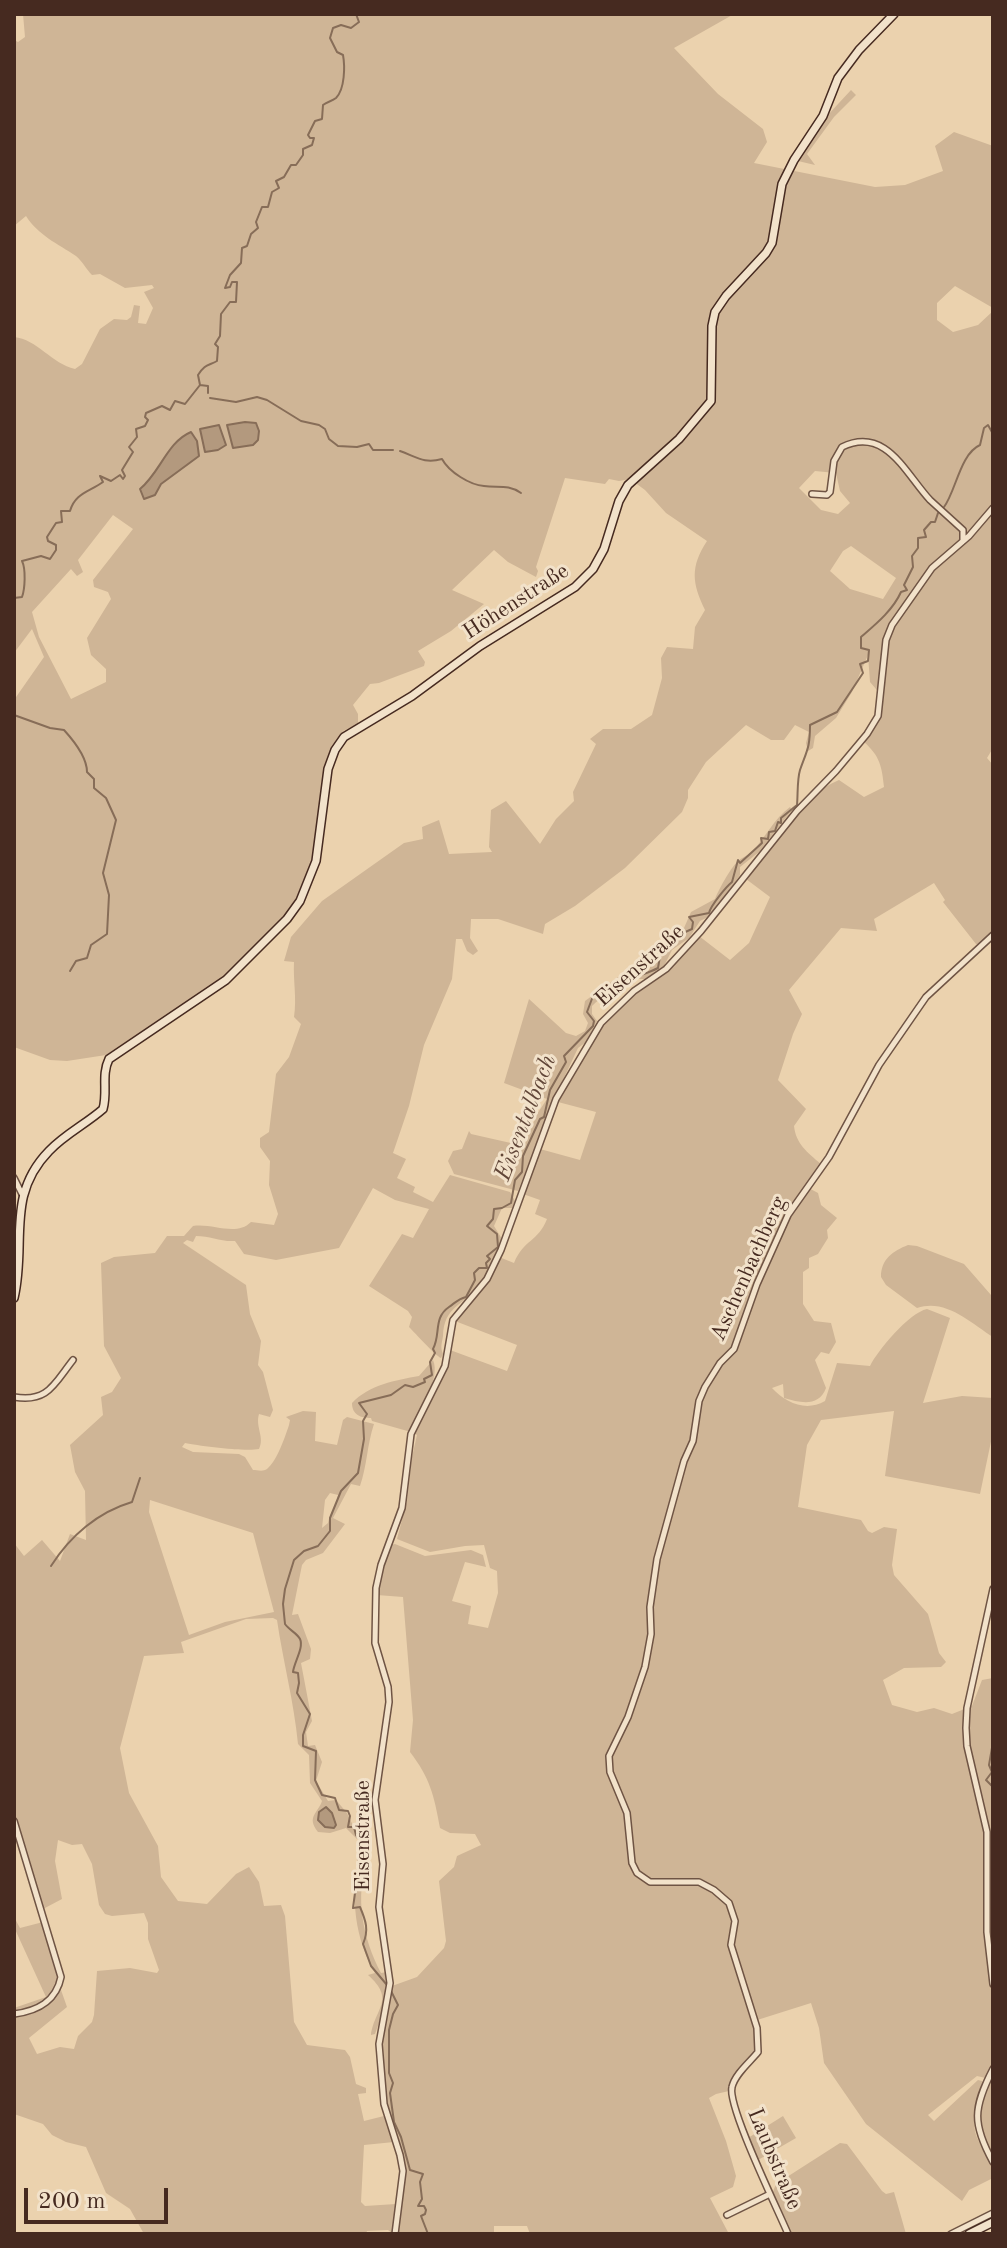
<!DOCTYPE html>
<html>
<head>
<meta charset="utf-8">
<style>
  body { margin:0 }
  #map { position:relative; width:1007px; height:2248px; overflow:hidden; background:#ebd2ae; font-family:"Old Standard TT",serif }
  canvas { display:block }
  .frame { position:absolute; inset:0; border:16px solid #462a20; pointer-events:none }
  .scale { position:absolute; left:24px; top:2188px; width:144px; height:36px; box-sizing:border-box; border:4px solid #462a20; border-top:0; padding-left:10px; font-size:24px; line-height:28px; white-space:nowrap; color:#462a20; -webkit-text-stroke:6px #f2e2ca; paint-order:stroke }
</style>
</head>
<body>
<div id="map">
<canvas width="1007" height="2248"></canvas>
<div class="frame"></div>
<div class="scale">200 m</div>
</div>
<script>
const ctx = document.querySelector('canvas').getContext('2d');
ctx.lineJoin = 'round';
function fillPath(path, color) {
  ctx.fillStyle = color;
  ctx.fill(path, 'evenodd');
}
function trace(path, color, width, dash) {
  ctx.strokeStyle = color;
  ctx.lineWidth = width;
  ctx.lineCap = dash ? 'butt' : 'round';
  ctx.setLineDash(dash || []);
  ctx.stroke(path);
}
function drawText(font, color, halo, rows, align = 'center') {
  ctx.font = font + ' "Old Standard TT",serif';
  ctx.lineWidth = 6;
  ctx.setLineDash([]);
  ctx.textBaseline = 'middle';
  ctx.strokeStyle = halo;
  ctx.fillStyle = color;
  for (const [text, x, y, turn = 0] of rows) {
    ctx.save();
    ctx.translate(x, y);
    ctx.rotate((+turn || 0) * Math.PI / 180);
    ctx.textAlign = isNaN(turn) ? turn : align;
    if (halo) ctx.strokeText(text, 0, 0);
    ctx.fillText(text, 0, 0);
    ctx.restore();
  }
}
const green = new Path2D(`
  M 23,14 L 734,14 L 674,48 L 718,94 L 763,129 L 767,142 L 754,163 L 875,187 L 905,185 L 943,171 L 935,146 L 954,132 L 993,146 L 993,308 L 955,286 L 937,303 L 937,320 L 953,332 L 978,325 L 993,311 L 993,748 L 987,758 L 993,765 L 993,933 L 979,945 L 976,944 L 943,902 L 945,900 L 934,883 L 874,919 L 877,931 L 841,928 L 789,990 L 802,1014 L 793,1034 L 778,1080 L 806,1109 L 794,1126 C 796,1144 807,1152 821,1164 L 805,1186 L 818,1193 L 821,1205 L 837,1218 L 827,1230 L 828,1238 L 818,1254 L 809,1258 L 809,1268 L 803,1272 L 803,1304 L 814,1321 L 831,1323 L 836,1342 L 829,1354 L 821,1352 L 815,1360 L 826,1388 C 819,1407 801,1403 784,1398 L 783,1384 L 772,1388 C 786,1403 806,1412 825,1401 L 837,1363 L 870,1366 C 878,1350 909,1313 927,1309 L 950,1318 L 923,1403 L 962,1396 L 993,1398 L 993,1432 L 980,1494 L 885,1476 L 894,1411 L 821,1420 L 807,1445 L 798,1507 L 861,1520 L 868,1531 L 872,1533 L 884,1527 L 897,1529 L 892,1565 L 894,1575 L 928,1614 L 939,1653 L 946,1662 L 941,1667 L 904,1668 L 883,1680 L 892,1705 L 917,1712 L 934,1708 L 952,1714 L 972,1706 L 982,1680 L 993,1678 L 993,2157 C 976,2127 977,2111 990,2079 L 977,2076 L 928,2115 L 934,2121 L 978,2080 L 982,2081 C 981,2097 972,2114 975,2131 C 979,2148 993,2160 993,2178 L 969,2190 L 962,2201 L 866,2124 L 824,2063 L 819,2028 L 811,2003 L 754,2021 L 756,2051 L 730,2085 L 729,2091 L 716,2094 L 709,2098 L 726,2141 L 736,2176 L 733,2187 L 710,2198 L 729,2234 L 530,2234 L 527,2226 L 494,2226 L 494,2234 L 397,2234 L 405,2171 L 402,2154 L 386,2104 L 381,2044 L 392,1986 L 417,1977 L 444,1948 L 446,1941 L 439,1881 L 454,1867 L 457,1856 L 481,1845 L 475,1834 L 450,1833 L 440,1828 C 434,1795 430,1778 410,1752 L 413,1720 L 403,1597 L 377,1595 L 379,1579 L 390,1545 L 395,1544 L 425,1556 L 471,1550 L 483,1555 L 486,1567 L 465,1562 L 452,1601 L 471,1606 L 468,1624 L 488,1628 L 498,1593 L 497,1571 L 490,1568 L 484,1545 L 465,1546 L 430,1552 L 397,1539 L 407,1501 L 412,1457 L 417,1435 L 414,1433 L 450,1350 L 507,1371 L 517,1345 L 455,1321 L 489,1277 L 499,1257 L 514,1263 C 524,1239 538,1242 547,1219 L 535,1214 L 540,1200 L 523,1194 L 540,1149 L 580,1160 L 596,1112 L 558,1102 L 559,1097 L 602,1023 L 617,1006 L 661,974 L 699,936 L 730,960 L 749,943 L 770,897 L 746,879 C 771,846 799,796 839,780 L 864,797 L 884,787 C 882,767 880,756 864,742 L 878,723 L 882,696 L 870,682 L 868,655 L 852,692 L 836,718 L 815,736 L 813,748 L 808,751 L 806,743 L 809,732 L 795,725 L 784,740 L 771,740 L 746,725 L 706,762 L 688,790 L 688,798 L 682,812 L 625,868 L 575,906 L 545,924 L 543,934 L 498,919 L 471,919 L 470,938 L 478,951 L 473,955 L 467,951 L 462,939 L 456,939 L 452,979 L 424,1045 L 409,1106 L 393,1153 L 406,1159 L 397,1178 L 415,1187 L 413,1192 L 433,1202 L 450,1175 L 510,1192 L 515,1201 L 512,1208 L 502,1208 L 494,1226 L 502,1239 C 496,1256 490,1272 479,1286 C 463,1306 444,1306 443,1336 C 442,1343 440,1347 443,1354 L 441,1358 C 436,1356 415,1333 409,1327 L 412,1317 L 408,1311 L 369,1286 L 402,1234 L 413,1238 L 429,1209 L 395,1200 L 373,1188 L 339,1248 L 276,1260 L 244,1254 L 235,1241 C 221,1242 210,1236 196,1236 L 193,1242 L 187,1240 L 183,1243 L 246,1285 L 250,1314 L 261,1341 L 258,1365 L 263,1372 L 273,1410 L 270,1417 L 259,1414 C 255,1427 265,1437 259,1449 C 246,1452 200,1446 185,1443 L 182,1447 L 193,1452 L 239,1454 L 245,1457 L 253,1470 C 257,1470 263,1472 267,1469 C 277,1461 285,1437 289,1425 L 290,1420 L 286,1417 L 303,1411 L 316,1412 L 315,1441 L 337,1445 L 343,1420 L 347,1417 L 374,1424 C 367,1445 367,1466 360,1486 L 351,1484 L 333,1518 L 345,1524 L 323,1553 L 306,1560 L 302,1565 L 292,1615 L 298,1614 L 311,1649 L 310,1659 L 301,1663 L 312,1721 L 306,1732 L 308,1746 L 315,1745 L 322,1762 L 316,1781 L 328,1801 L 336,1800 L 347,1813 L 359,1838 L 357,1839 L 346,1828 L 330,1833 L 318,1832 C 306,1817 318,1813 322,1801 L 310,1783 L 309,1755 L 298,1744 C 294,1702 283,1661 277,1620 L 273,1618 L 246,1619 L 181,1642 L 184,1653 L 144,1656 L 120,1748 L 129,1793 L 158,1846 L 161,1877 L 178,1901 L 207,1904 L 236,1874 L 249,1867 L 259,1882 L 264,1906 L 281,1905 L 285,1916 L 294,2022 L 307,2045 L 345,2050 L 350,2057 L 356,2084 L 366,2088 L 366,2093 L 358,2094 L 364,2121 L 384,2116 L 393,2139 L 394,2142 L 364,2145 L 361,2202 L 365,2206 L 396,2204 L 393,2234 L 388,2230 L 367,2231 L 366,2234 L 144,2234 L 130,2209 L 106,2193 L 86,2147 L 66,2142 L 52,2135 L 43,2124 L 14,2114 L 14,2008 L 46,1997 L 14,1927 L 14,1917 L 20,1928 L 47,1921 L 62,1968 L 61,1990 L 67,2007 L 29,2038 L 37,2054 L 60,2047 L 74,2049 L 78,2036 L 92,2022 L 94,2015 L 97,1971 L 130,1968 L 157,1973 L 159,1970 L 148,1939 L 148,1923 L 144,1913 L 112,1916 L 105,1914 L 99,1905 L 92,1864 L 82,1844 L 72,1845 L 58,1840 L 55,1861 L 62,1899 L 43,1909 L 19,1831 L 14,1833 L 14,1543 L 24,1556 L 42,1540 L 60,1561 L 70,1534 L 86,1540 L 85,1491 L 75,1472 L 70,1445 L 103,1415 L 101,1397 L 112,1392 L 121,1378 L 104,1346 L 101,1263 L 114,1257 L 155,1253 L 167,1236 L 184,1236 L 193,1226 C 213,1223 236,1237 251,1222 L 274,1225 L 278,1214 L 269,1185 L 270,1161 L 260,1147 L 260,1138 L 269,1132 L 276,1074 L 289,1057 L 301,1024 L 294,1017 C 297,998 293,981 294,962 L 284,961 L 291,937 L 322,901 L 404,843 L 423,839 L 422,827 L 439,820 L 449,854 L 492,852 L 489,847 L 491,810 L 506,801 L 540,844 L 556,819 L 574,801 L 573,792 L 596,744 L 590,739 L 603,729 L 631,729 L 652,715 L 662,678 L 661,658 L 667,647 L 693,649 L 695,627 L 705,610 C 692,583 690,567 707,541 L 666,513 L 645,490 L 630,479 L 619,481 L 609,479 L 605,484 L 565,478 L 536,567 L 538,571 L 536,577 L 508,562 L 494,550 L 452,590 L 484,604 L 451,631 L 418,651 L 425,662 L 424,666 L 379,683 L 370,684 L 353,705 L 358,714 L 358,724 L 343,731 L 330,753 L 312,861 L 299,894 L 283,918 L 252,951 L 216,983 L 106,1055 L 67,1061 L 50,1060 L 14,1047 L 14,700 L 44,657 L 32,629 L 14,653 L 14,337 C 37,339 52,364 75,369 L 82,364 L 100,329 L 114,319 L 127,320 L 131,317 L 134,305 L 140,306 L 138,323 L 146,324 L 153,308 L 144,292 L 154,288 L 152,285 L 125,288 L 100,274 L 92,275 C 86,269 83,262 76,256 C 58,244 38,235 26,216 L 14,226 L 14,40 L 18,42 L 25,37 ZM 245,422 L 255,423 L 253,445 L 233,448 ZM 815,471 L 836,473 L 840,491 L 850,503 L 838,514 L 821,510 L 799,488 ZM 113,515 L 133,529 L 93,580 L 94,587 L 108,592 L 111,599 L 87,638 L 91,655 L 106,669 L 106,682 L 71,699 L 39,637 L 32,612 L 71,569 L 77,576 L 83,572 L 78,560 ZM 851,546 L 896,578 L 883,599 L 850,589 L 830,571 L 843,551 ZM 330,1493 L 338,1495 C 337,1505 330,1512 328,1523 L 322,1528 L 325,1500 ZM 150,1500 L 253,1533 L 274,1612 L 225,1622 L 189,1635 L 149,1512 Z
  M 851,90 L 856,95 L 834,117 L 807,154 L 815,165 L 798,161 L 826,117 Z
  M 790,807 L 792,810 L 759,852 L 740,867 L 740,875 L 720,905 L 712,915 L 700,921 L 689,938 L 672,950 L 662,970 L 645,979 L 637,979 L 630,985 L 621,985 C 611,994 602,996 592,1006 L 592,1014 L 597,1021 L 586,1042 L 578,1048 L 555,1097 L 518,1191 L 454,1174 L 448,1161 L 453,1151 L 462,1149 L 469,1131 L 471,1134 L 524,1146 L 537,1114 L 547,1099 L 504,1083 L 529,999 L 566,1033 L 576,1036 L 585,1031 L 588,1023 L 583,1014 L 585,1001 L 618,977 C 627,976 635,970 648,968 L 667,938 L 684,928 L 691,912 L 715,899 C 719,889 730,869 737,862 C 742,857 749,855 753,851 C 766,836 774,819 790,807 Z
  M 908,1245 L 917,1246 L 964,1264 L 991,1295 L 993,1294 L 993,1337 C 970,1322 945,1298 917,1308 L 886,1285 L 881,1277 C 881,1259 893,1251 908,1245 Z
  M 433,1360 C 441,1378 419,1412 411,1432 L 372,1421 L 371,1418 C 361,1418 352,1415 352,1403 C 369,1385 396,1380 419,1376 Z
  M 362,1859 L 368,1859 C 354,1896 363,1939 381,1973 L 387,1972 C 389,1994 383,2013 375,2034 L 371,2035 C 375,2008 396,2000 368,1975 L 375,1973 C 356,1941 348,1895 362,1859 Z
  M 783,2116 L 796,2138 L 758,2160 L 748,2138 Z
  M 840,2143 L 847,2144 L 882,2191 L 886,2194 L 894,2192 L 906,2234 L 790,2234 L 772,2194 L 776,2184 Z`);
const water = new Path2D(`
  M 245,422 L 256,423 L 259,431 L 258,440 L 253,445 L 233,448 L 227,425 Z
  M 219,425 L 226,445 L 218,450 L 205,452 L 200,429 Z
  M 191,432 L 197,441 L 199,456 L 161,484 L 155,495 L 144,499 L 140,489 C 160,473 167,442 191,432 Z
  M 326,1807 L 332,1813 L 336,1825 L 334,1828 L 325,1827 L 318,1820 L 319,1812 Z`);
const stream = new Path2D(`
  M 200,385 L 208,386 L 208,393
  M 210,398 L 236,402 L 257,397 L 267,400 L 301,421 L 319,425 L 325,429 L 329,439 L 338,446 L 357,447 L 369,444 L 373,450 L 393,450
  M 400,451 C 417,457 424,464 442,459 C 449,472 470,485 484,486 C 498,488 508,484 521,493
  M 944,507 C 956,491 960,454 980,445 L 984,428 L 988,425 L 993,434
  M 14,598 L 22,597 C 25,589 26,569 22,561 L 41,556 L 50,559 L 56,550 L 56,545 L 48,541 L 47,537 L 56,523 L 62,522 L 61,511 L 70,511 C 75,493 89,492 103,482 L 100,476 L 111,481 L 120,475 L 123,479 L 125,476 L 122,470 L 133,452 L 129,447 L 137,437 L 136,429 L 145,426 L 148,420 L 145,417 L 146,413 L 162,406 L 170,410 L 175,401 L 185,404 L 200,385 L 198,375 C 205,364 208,366 217,361 L 218,347 L 215,344 L 220,336 L 221,314 L 230,302 L 236,302 L 237,282 L 232,282 L 230,287 L 225,288 L 230,275 L 241,263 L 242,248 L 247,246 L 251,234 L 258,228 L 256,222 L 262,207 L 268,207 L 272,192 L 279,188 L 276,181 L 284,177 L 291,165 L 296,165 L 303,155 L 303,149 L 312,145 L 314,138 L 310,138 L 308,135 L 315,121 L 322,119 L 323,105 C 327,102 332,101 336,98 C 345,89 345,66 343,55 L 337,52 L 330,38 L 333,28 L 341,25 L 351,28 L 359,22 L 356,14
  M 14,715 L 50,728 L 64,730 C 74,741 87,757 87,772 L 94,779 L 94,788 L 106,798 L 116,820 L 103,873 L 109,895 L 107,934 L 91,945 L 87,958 L 76,961 L 70,971
  M 51,1566 C 70,1536 98,1512 132,1502 L 140,1478
  M 993,1742 L 989,1765 L 992,1772 L 986,1780 L 993,1787
  M 993,1837 L 993,1850
  M 387,1985 L 371,1966 L 363,1944 C 369,1930 366,1921 360,1907 L 353,1908 L 355,1893 L 364,1883 L 358,1860 L 367,1848 L 356,1835 L 354,1827 L 348,1827 L 350,1816 L 348,1811 L 339,1810 L 335,1798 L 322,1795 L 315,1780 L 316,1751 L 303,1746 L 303,1735 L 310,1714 L 297,1693 L 299,1683 L 298,1673 L 293,1672 C 294,1662 304,1648 300,1639 C 297,1633 289,1630 285,1624 L 283,1604 L 285,1589 L 294,1560 L 304,1551 L 318,1546 L 330,1531 L 330,1518 L 341,1491 L 358,1473 L 364,1439 L 363,1421 L 367,1414 L 359,1403 L 391,1395 L 405,1385 L 413,1387 L 425,1382 L 424,1379 L 432,1375 L 430,1362 L 435,1353 L 433,1349 C 441,1334 433,1318 449,1307 C 456,1302 458,1299 466,1297 L 475,1280 L 474,1273 L 479,1268 L 487,1268 L 486,1263 L 490,1259 L 487,1256 L 498,1247 L 497,1234 L 487,1226 L 493,1219 L 494,1209 L 502,1208 L 511,1203 L 515,1180 L 522,1172 L 523,1156 L 540,1119 L 544,1117 L 550,1090 L 566,1062 L 564,1056 L 593,1026 L 594,1021 L 587,1012 L 593,996 L 597,998 L 619,980 L 622,983 C 635,975 645,975 658,968 L 661,950 L 672,937 L 682,938 L 683,933 L 692,929 L 693,922 L 689,917 L 709,913 C 711,905 726,887 732,882 L 738,860 L 740,863 L 762,843 L 761,838 L 768,839 L 769,832 L 775,831 L 778,822 L 781,823 L 781,818 L 797,805 C 798,794 797,780 800,770 C 807,750 810,748 810,725 L 837,712 L 863,673 L 860,664 L 868,661 L 869,650 L 861,648 L 861,637 C 876,624 893,610 901,592 L 907,590 L 904,585 L 913,567 L 912,556 L 918,548 L 918,538 L 926,537 L 924,530 L 931,522 L 935,522 L 938,513
  M 391,1991 L 398,2005 L 393,2014 L 389,2030 L 389,2073 L 393,2083 L 390,2093 L 394,2122 L 401,2137 L 410,2170 L 423,2174 L 420,2182 L 422,2199 L 418,2206 L 424,2206 L 426,2210 L 425,2214 L 421,2216 L 428,2234`);
const street = new Path2D(`
  M 812,494 L 827,495 L 830,492 L 834,461 L 842,447 C 886,426 905,473 930,500 C 941,510 952,520 963,530 L 963,541
  M 14,1178 L 22,1194
  M 14,1397 C 48,1403 54,1384 73,1360
  M 993,1589 L 967,1708 L 966,1728 L 967,1746 L 987,1832 L 987,1932 L 993,1984
  M 14,1821 L 61,1977 C 56,2002 37,2011 14,2014
  M 993,2069 C 973,2108 972,2124 993,2162
  M 727,2215 L 770,2194
  M 395,2234 L 403,2171 L 400,2155 L 384,2104 L 379,2044 L 390,1983 L 379,1907 L 383,1864 L 375,1800 L 389,1702 L 388,1687 L 375,1643 L 376,1588 L 381,1565 L 402,1508 L 411,1434 L 445,1366 L 453,1320 L 487,1279 L 501,1250 L 556,1099 L 601,1023 L 634,991 L 666,969 L 701,931 L 797,811 L 836,771 L 867,734 L 878,716 L 886,640 L 892,625 L 932,568 L 969,536 L 993,508
  M 788,2234 C 778,2210 727,2106 732,2087 C 735,2074 750,2062 758,2052 L 757,2028 L 731,1945 L 735,1921 L 729,1903 L 714,1890 L 699,1882 L 650,1882 L 637,1873 L 632,1863 L 627,1813 L 610,1772 L 609,1756 L 628,1717 L 645,1667 L 651,1634 L 650,1607 L 657,1559 L 684,1461 L 693,1441 L 699,1401 L 705,1387 L 720,1363 L 734,1349 L 757,1284 L 788,1215 L 829,1157 L 879,1065 L 926,997 L 993,935
  M 951,2234 L 993,2213`);
const secondary = new Path2D(`
  M 14,1298 C 27,1244 5,1196 49,1151 C 65,1134 86,1124 103,1109 C 108,1092 101,1075 109,1059 L 226,980 L 287,919 L 300,901 L 316,861 L 328,769 L 335,750 L 344,737 L 412,696 L 480,646 L 575,587 L 593,569 L 604,549 L 619,501 L 628,485 L 679,439 L 711,401 L 712,326 L 715,312 L 726,296 L 766,253 L 772,243 L 782,184 L 794,160 L 823,116 L 838,78 L 859,50 L 894,14
  M 969,2234 L 993,2222`);
const streetNames = [
  ["Höhenstraße",516,602,-33],
  ["Eisenstraße",640,966,-42],
  ["Aschenbachberg",749,1269,-66],
  ["Eisenstraße",363,1836,-90],
  ["Laubstraße",774,2159,67]
];
const waterNames = [
  ["Eisentalbach",526,1118,-69]
];
fillPath(green, '#cfb596');
fillPath(water, '#b3997e');
trace(water, '#876d58', 2);
trace(stream, '#876d58', 2);
trace(street, '#6f5444', 8);
trace(secondary, '#462a20', 10);
trace(street, '#f2e2ca', 5);
trace(secondary, '#f2e2ca', 7);
drawText('22px', '#462a20', '#f2e2ca', streetNames);
drawText('italic 24px', '#614638', '#f2e2ca', waterNames);
</script>
</body>
</html>
